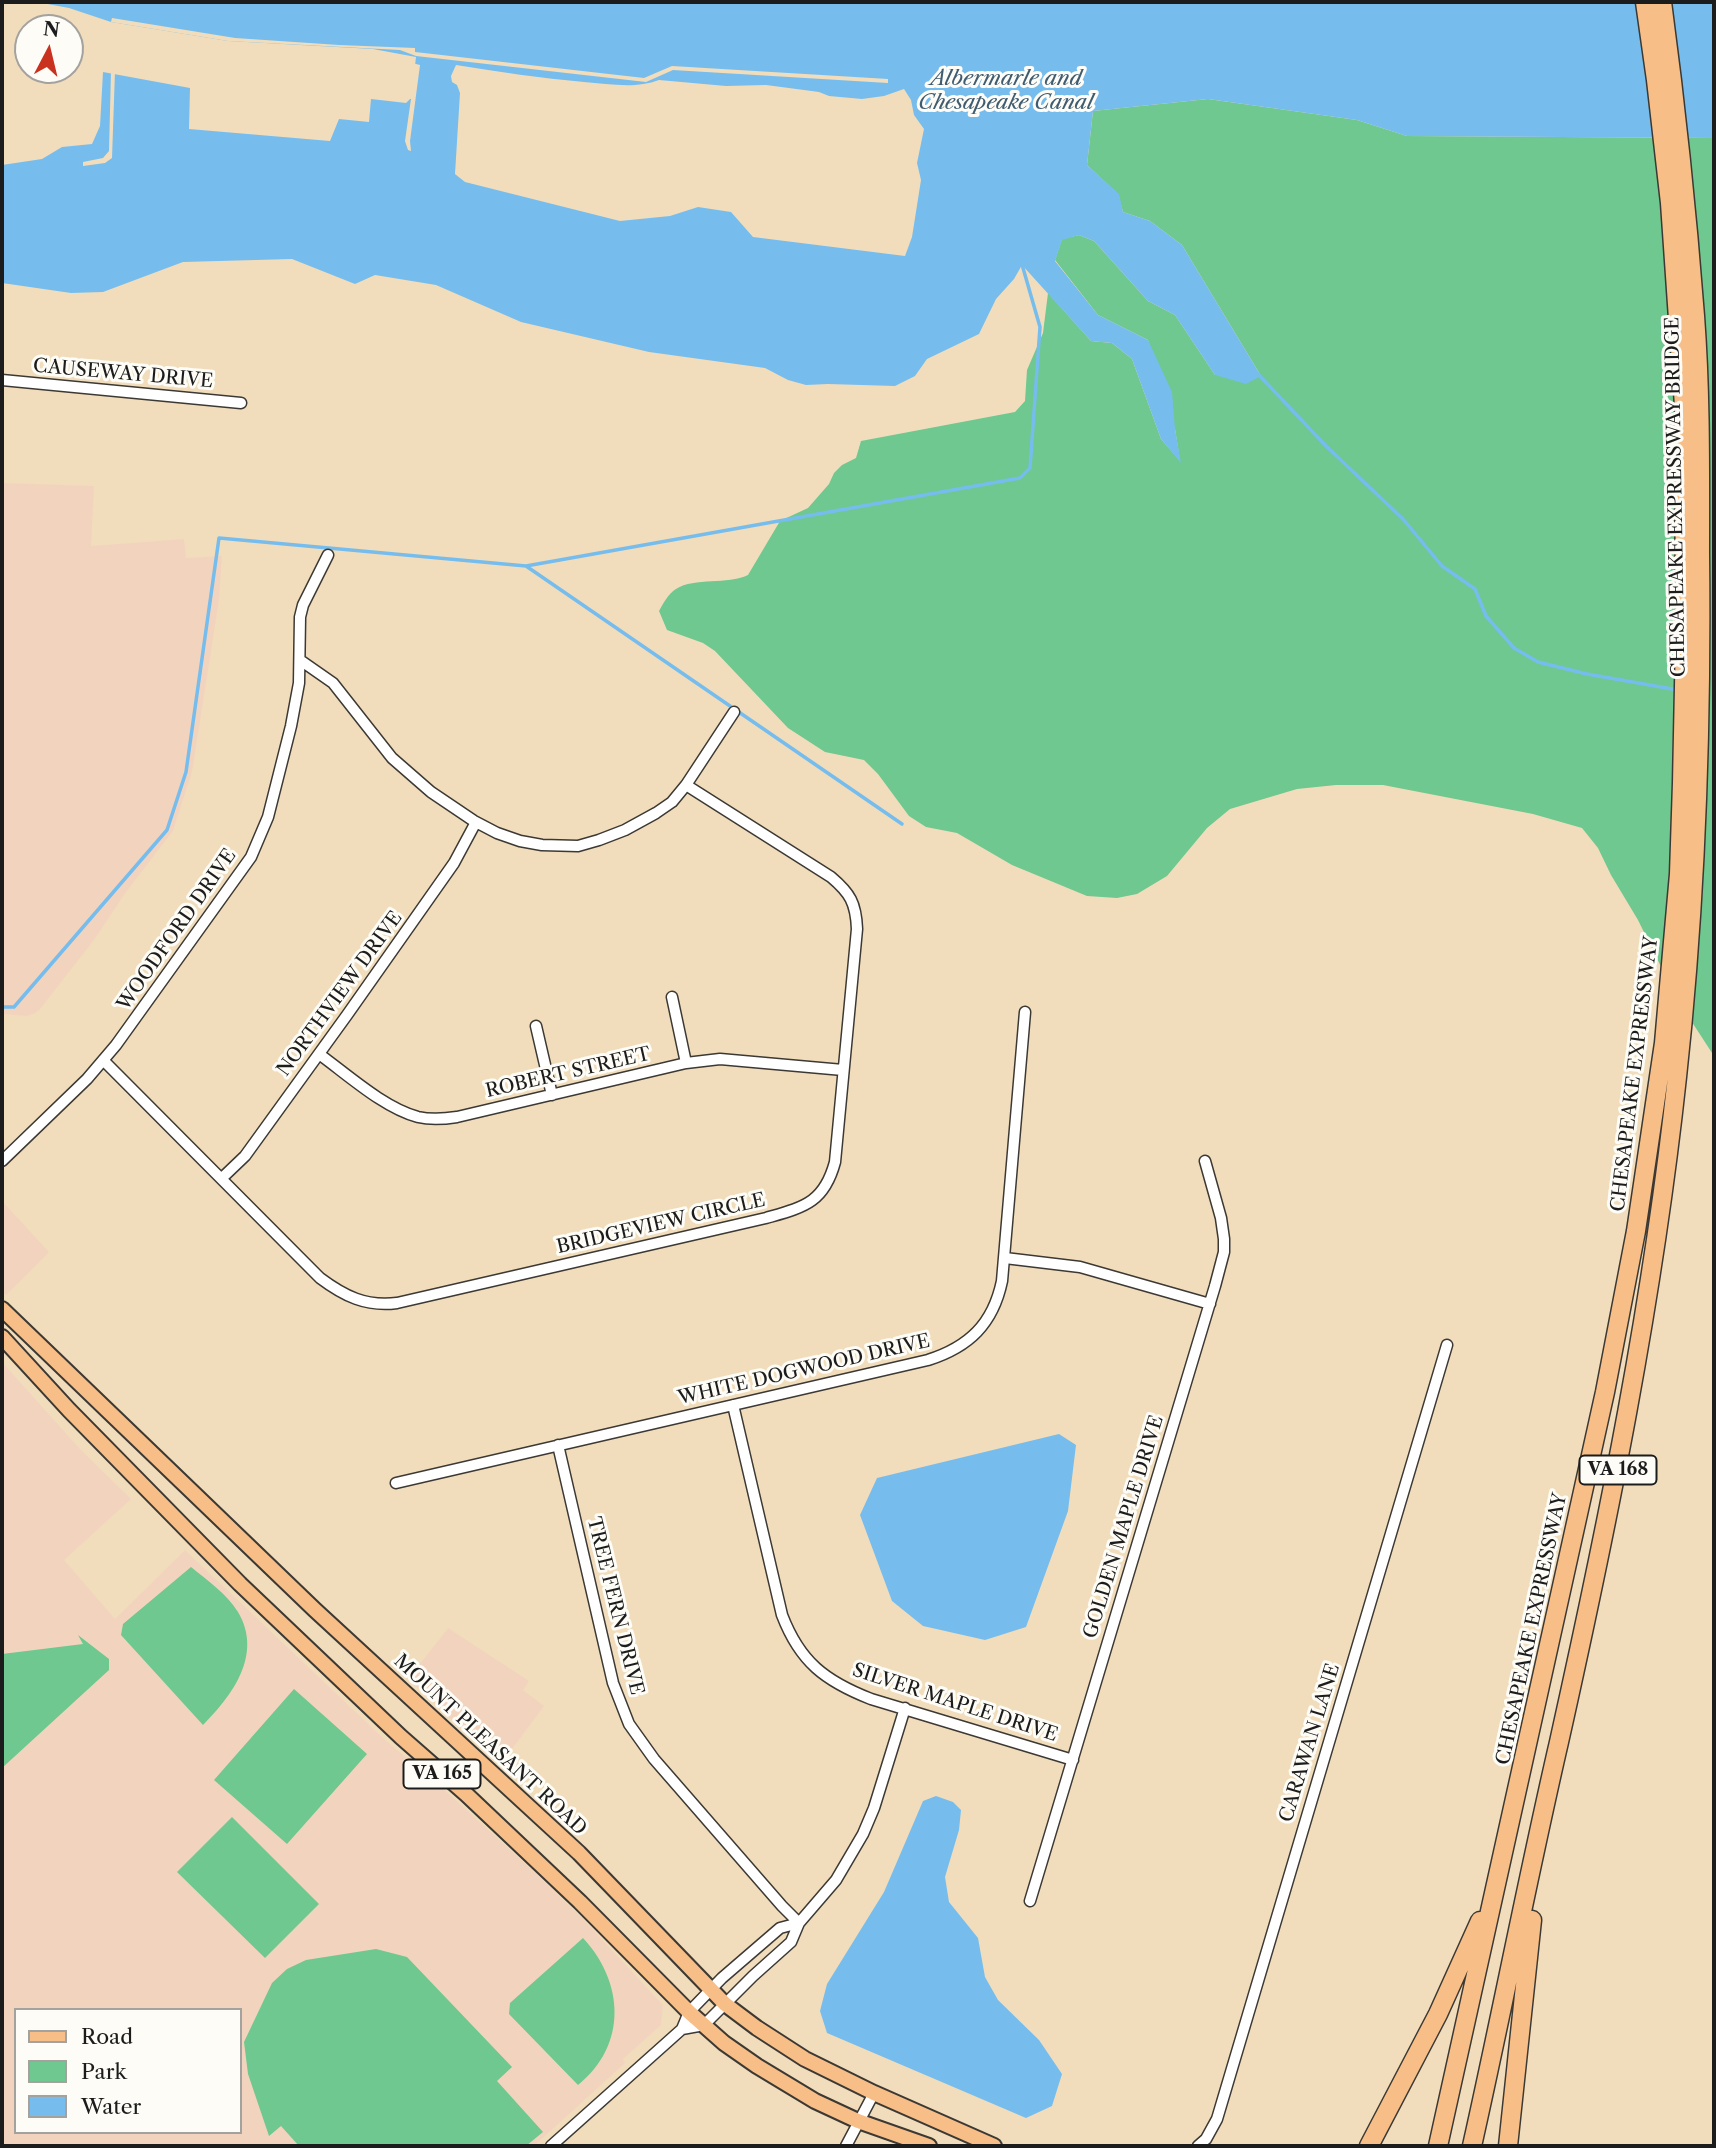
<!DOCTYPE html>
<html>
<head>
<meta charset="utf-8">
<style>
  body { margin:0 }
  #map { position:relative; width:1716px; height:2148px; overflow:hidden; background:#f1ddbc; font-family:"Libre Caslon Text",serif }
  canvas { display:block }
  .frame { position:absolute; inset:0; border:4px solid #1c1c1c; pointer-events:none }
  .legend { position:absolute; left:14px; top:2008px; width:228px; height:126px; box-sizing:border-box; background:#fdfcf7; border:2px solid #a3a29f; margin:0; padding:9px 12px; list-style:none; font-size:21px; color:#1c1c1c }
  .legend li { display:flex; align-items:center; gap:14px; height:35px }
  .legend b { width:35px; border:2px solid #a3a29f }
  .north { position:absolute; left:14px; top:14px; width:70px; height:70px; box-sizing:border-box; background:#fdfcf7; border:2px solid #a3a29f; border-radius:50%; rotate:7deg; font-size:19px; font-weight:700; line-height:28px; text-align:center; color:#1c1c1c }
  .north::after { content:''; display:block; margin:auto; width:24px; height:32px; background:#c8321e; clip-path:polygon(50% 0,100% 100%,50% 72%,0 100%) }
</style>
</head>
<body>
<div id="map">
<canvas width="1716" height="2148"></canvas>
<div class="frame"></div>
<ul class="legend">
<li><b style="height:9px;background:#f7be87"></b>Road</li>
<li><b style="height:19px;background:#6ec88f"></b>Park</li>
<li><b style="height:19px;background:#76bded"></b>Water</li>
</ul>
<div class="north">N</div>
</div>
<script>
const ctx = document.querySelector('canvas').getContext('2d');
ctx.lineJoin = 'round';
function fillPath(path, color) {
  ctx.fillStyle = color;
  ctx.fill(path, 'evenodd');
}
function trace(path, color, width, dash) {
  ctx.strokeStyle = color;
  ctx.lineWidth = width;
  ctx.lineCap = dash ? 'butt' : 'round';
  ctx.setLineDash(dash || []);
  ctx.stroke(path);
}
function drawText(font, color, halo, rows, align = 'center') {
  ctx.font = font + ' "Libre Caslon Text",serif';
  ctx.lineWidth = 6;
  ctx.setLineDash([]);
  ctx.textBaseline = 'middle';
  ctx.strokeStyle = halo;
  ctx.fillStyle = color;
  for (const [text, x, y, turn = 0] of rows) {
    ctx.save();
    ctx.translate(x, y);
    ctx.rotate((+turn || 0) * Math.PI / 180);
    ctx.textAlign = isNaN(turn) ? turn : align;
    if (halo) ctx.strokeText(text, 0, 0);
    ctx.fillText(text, 0, 0);
    ctx.restore();
  }
}
const built = new Path2D(`
  M 2,483 L 94,486 L 91,546 L 184,539 L 186,558 L 222,556 L 219,600 L 192,772 L 173,831 L 126,892 L 94,940 L 40,1009 L 35,1013 L 27,1016 L 2,1014 Z
  M 2,1201 L 49,1252 L 6,1295 L 2,1291 Z
  M 2,1362 L 80,1449 L 131,1499 L 64,1560 L 115,1619 L 185,1550 L 383,1738 L 449,1794 L 530,1868 L 581,1917 L 663,2005 L 661,2025 L 623,2059 L 625,2063 L 534,2146 L 2,2146 ZM 16,2010 L 240,2010 L 240,2132 L 16,2132 Z
  M 448,1628 L 529,1681 L 523,1690 L 544,1706 L 500,1765 L 408,1679 Z`);
const green = new Path2D(`
  M 1208,99 L 1357,120 L 1407,136 L 1714,138 L 1714,1056 L 1677,999 L 1638,920 L 1611,875 L 1598,848 L 1582,828 L 1533,814 L 1383,785 L 1336,785 L 1297,789 L 1230,809 L 1207,828 L 1167,876 L 1137,894 L 1117,898 L 1087,896 L 1012,865 L 957,833 L 926,827 L 909,816 L 878,774 L 864,760 L 825,752 L 788,728 L 715,651 L 703,643 L 667,630 L 659,611 C 663,604 668,594 676,589 C 695,577 727,585 748,575 L 780,521 L 808,508 L 829,484 L 834,473 L 842,465 L 856,458 L 861,441 L 1015,412 L 1025,401 L 1027,370 L 1043,333 L 1048,293 L 1091,341 L 1112,343 L 1132,359 L 1161,439 L 1180,461 L 1175,429 L 1148,340 L 1098,315 L 1055,260 L 1062,239 L 1079,235 L 1094,241 L 1148,301 L 1175,315 L 1215,375 L 1261,376 L 1182,245 L 1150,221 L 1123,212 L 1118,194 L 1087,165 L 1093,111 Z
  M 191,1567 C 207,1580 227,1594 238,1612 C 263,1654 233,1695 203,1725 L 121,1635 L 123,1624 Z
  M 78,1635 L 109,1659 L 109,1670 L 2,1768 L 2,1654 L 83,1644 Z
  M 294,1689 L 367,1754 L 287,1844 L 214,1780 Z
  M 232,1817 L 319,1904 L 265,1958 L 177,1872 Z
  M 583,1938 C 624,1982 628,2045 578,2085 L 509,2014 L 510,2003 Z
  M 376,1949 L 407,1957 L 512,2067 L 497,2081 L 543,2132 L 526,2146 L 299,2146 L 281,2126 L 269,2136 L 248,2074 L 244,2042 L 272,1983 L 287,1969 L 306,1960 Z`);
const water = new Path2D(`
  M 37,2 L 1714,2 L 1714,138 L 1407,136 L 1357,120 L 1208,99 L 1093,111 L 1087,165 L 1119,194 L 1123,212 L 1150,221 L 1182,245 L 1261,376 L 1246,384 L 1215,375 L 1175,315 L 1148,301 L 1094,241 L 1079,235 L 1062,240 L 1055,261 L 1098,315 L 1148,340 L 1172,392 L 1175,429 L 1181,463 L 1161,439 L 1132,359 L 1112,343 L 1091,341 L 1022,265 L 1014,279 L 996,299 L 979,334 L 927,359 L 915,376 L 895,386 L 828,384 L 806,385 L 788,380 L 765,368 L 649,352 L 521,322 L 436,285 L 375,275 L 355,284 L 292,259 L 183,262 L 103,292 L 71,293 L 2,283 L 2,165 L 42,159 L 62,147 L 92,144 L 100,126 L 103,72 L 190,88 L 189,129 L 330,141 L 339,119 L 369,122 L 371,99 L 406,103 L 411,98 L 416,57 L 373,49 L 228,41 L 111,22 L 69,8 ZM 456,65 C 499,72 541,78 584,82 C 609,84 636,89 659,80 L 726,86 L 766,85 L 819,92 L 829,96 L 862,99 L 884,96 L 904,89 L 911,100 L 914,115 L 924,129 L 917,163 L 921,180 L 912,237 L 905,256 L 753,237 L 731,212 L 698,207 L 670,216 L 620,221 L 465,182 L 455,174 L 460,93 L 457,85 L 452,82 L 451,76 Z
  M 1059,1434 L 1076,1445 L 1068,1511 L 1026,1627 L 985,1640 L 923,1626 L 892,1601 L 860,1515 L 877,1478 Z
  M 936,1796 L 953,1802 L 961,1810 L 959,1830 L 945,1877 L 949,1902 L 978,1938 L 985,1977 L 998,2000 L 1039,2040 L 1062,2074 L 1052,2106 L 1026,2118 L 827,2033 L 820,2011 L 827,1984 L 884,1892 L 923,1801 Z`);
const pier = new Path2D(`
  M 112,18 L 235,38 L 339,45 L 415,48 L 415,52 L 644,78 L 672,66 L 888,79 L 888,83 L 673,70 L 646,82 L 416,56 L 400,50 L 228,41 L 111,22 Z
  M 412,63 L 420,65 L 410,141 L 411,151 L 408,150 L 405,141 L 411,99 L 407,98 Z
  M 111,71 L 115,71 L 112,158 L 105,163 L 83,166 L 83,162 L 103,158 L 109,151 Z`);
const stream = new Path2D(`
  M 1258,374 L 1326,446 L 1403,519 L 1442,566 L 1475,589 L 1486,616 L 1514,648 L 1538,662 L 1587,674 L 1678,690
  M 526,566 L 902,824
  M 2,1007 L 14,1007 L 167,830 L 186,772 L 219,538 L 526,566 L 1020,478 L 1030,468 L 1040,327 L 1021,261`);
const street = new Path2D(`
  M 2,380 L 241,403
  M 300,660 L 333,683 L 392,758 L 431,792 L 474,821 L 497,833 L 520,841 L 542,845 L 578,846 L 599,840 L 625,830 L 656,813 L 672,802 L 686,785 L 734,712
  M 672,997 L 686,1063
  M 536,1026 L 552,1095
  M 319,1054 C 348,1075 384,1108 418,1117 C 431,1120 444,1119 457,1117 L 686,1063 L 720,1059 L 843,1070
  M 103,1060 L 320,1278 C 344,1296 366,1307 397,1303 L 766,1218 C 804,1207 824,1203 835,1162 L 857,929 C 856,903 850,893 831,877 L 686,785
  M 2,1161 L 87,1079 L 116,1045 L 251,857 L 268,817 L 291,726 L 299,683 L 300,617 L 303,605 L 328,555
  M 222,1178 L 245,1156 L 347,1015 L 454,863 L 476,822
  M 1005,1258 L 1080,1267 L 1210,1304
  M 733,1405 L 782,1615 C 800,1662 825,1681 871,1699 L 1073,1760
  M 558,1445 L 613,1683 L 629,1724 L 654,1759 L 782,1906 L 799,1923
  M 396,1483 L 928,1360 C 969,1347 993,1324 1002,1281 L 1025,1012
  M 1030,1901 L 1215,1286 L 1224,1252 L 1224,1239 L 1221,1218 L 1205,1161
  M 682,2029 L 704,2025 L 753,1976 L 791,1942 L 799,1923 L 836,1880 L 863,1834 L 874,1808 L 905,1708
  M 551,2146 L 682,2029 L 689,2012 L 722,1978 L 780,1928 L 799,1923
  M 846,2146 L 874,2093
  M 1198,2146 L 1206,2139 L 1217,2119 L 1447,1345`);
const primary = new Path2D(`
  M 2,1309 L 315,1610 L 579,1853 L 725,2004 L 757,2028 L 805,2059 L 874,2093 L 994,2146
  M 2,1337 L 69,1410 L 240,1584 L 401,1737 L 466,1794 L 580,1902 L 689,2012 L 724,2043 L 757,2066 L 815,2101 L 858,2121 L 929,2146`);
const highway = new Path2D(`
  M 1369,2146 L 1438,2014 L 1480,1921
  M 1438,2146 L 1605,1392 L 1636,1231 L 1664,1043 L 1679,874 L 1682,783 L 1685,638 L 1684,406 L 1670,203 L 1656,80 L 1645,2
  M 1472,2146 C 1502,2012 1528,1876 1559,1742 C 1608,1522 1653,1301 1677,1077 C 1696,904 1702,730 1700,555 C 1700,475 1701,395 1695,316 C 1687,211 1676,106 1662,2
  M 1508,2146 L 1532,1920`);
const shields = [
  [1618,1470,77],
  [442,1774,77]
];
const shieldNames = [
  ["VA 168",1618,1470],
  ["VA 165",442,1774]
];
const streetNames = [
  ["CAUSEWAY DRIVE",123,374,5],
  ["CHESAPEAKE EXPRESSWAY BRIDGE",1676,497,-91],
  ["WOODFORD DRIVE",177,930,-55],
  ["NORTHVIEW DRIVE",340,994,-54],
  ["ROBERT STREET",568,1073,-13],
  ["CHESAPEAKE EXPRESSWAY",1635,1074,-83],
  ["BRIDGEVIEW CIRCLE",661,1224,-13],
  ["WHITE DOGWOOD DRIVE",804,1370,-13],
  ["GOLDEN MAPLE DRIVE",1124,1527,-73],
  ["TREE FERN DRIVE",615,1606,76],
  ["CHESAPEAKE EXPRESSWAY",1532,1629,-78],
  ["SILVER MAPLE DRIVE",955,1703,18],
  ["CARAWAN LANE",1310,1743,-73],
  ["MOUNT PLEASANT ROAD",490,1745,43]
];
const waterNames = [
  ["Albermarle and",1006,79],
  ["Chesapeake Canal",1006,103]
];
fillPath(built, '#f2d4be');
fillPath(green, '#6ec88f');
fillPath(water, '#76bded');
fillPath(pier, '#f1ddbc');
trace(stream, '#76bded', 3.5);
trace(street, '#3c3934', 13);
trace(primary, '#3c3934', 18);
trace(highway, '#3c3934', 21);
trace(street, '#fff', 10);
trace(primary, '#f7be87', 14);
trace(highway, '#f7be87', 18);
for (const [x, y, w] of shields) {
  const box = new Path2D();
  box.roundRect(x - w / 2, y - 14.5, w, 29, 5);
  ctx.fillStyle = '#fdfcf7';
  ctx.fill(box);
  trace(box, '#1c1c1c', 2);
}
drawText('bold 18px', '#1c1c1c', null, shieldNames);
drawText('19px', '#1c1c1c', '#fdfcf7', streetNames);
drawText('italic 21px', '#405c70', '#fdfcf7', waterNames);
</script>
</body>
</html>
